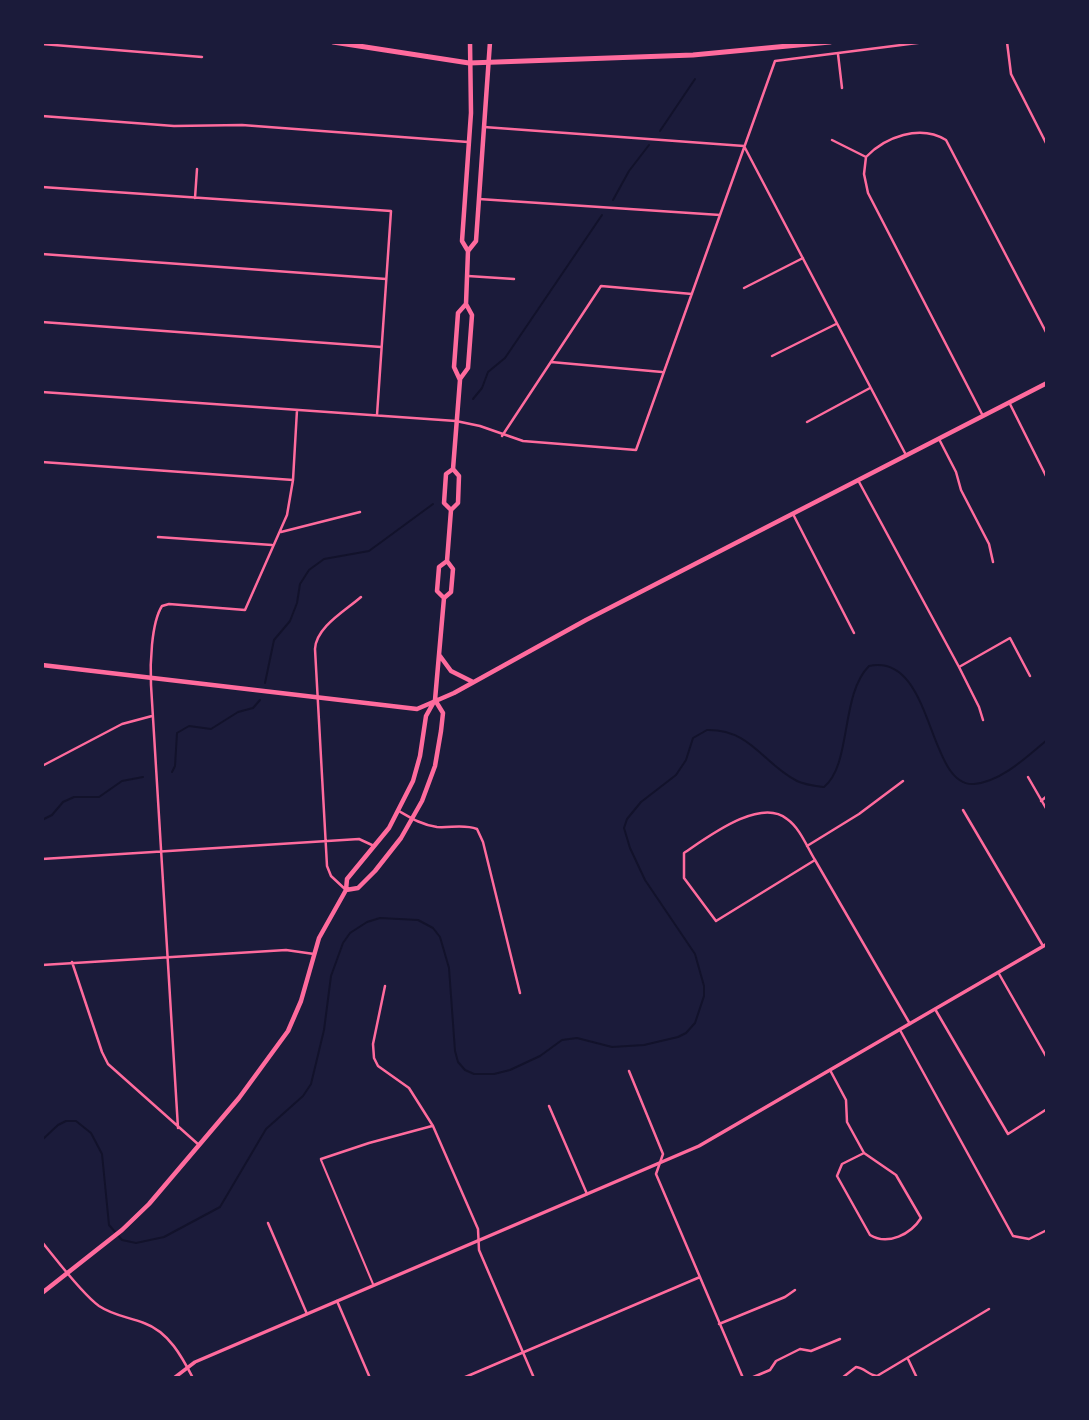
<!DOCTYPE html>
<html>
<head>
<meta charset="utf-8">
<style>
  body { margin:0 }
  #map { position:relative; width:1089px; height:1420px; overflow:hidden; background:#1b1b3a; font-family:"PT Sans Narrow",sans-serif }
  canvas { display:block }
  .frame { position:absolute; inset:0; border:44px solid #1b1b3a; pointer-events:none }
</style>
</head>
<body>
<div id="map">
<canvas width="1089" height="1420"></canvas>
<div class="frame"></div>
</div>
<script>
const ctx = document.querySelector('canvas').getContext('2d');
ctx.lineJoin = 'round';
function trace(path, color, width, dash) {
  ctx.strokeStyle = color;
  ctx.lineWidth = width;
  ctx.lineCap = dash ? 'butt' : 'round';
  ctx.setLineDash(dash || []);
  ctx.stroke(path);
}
const stream = new Path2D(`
  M 660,131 L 695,79
  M 613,200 L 629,171 L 649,145
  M 473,399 L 482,388 L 488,372 L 505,358 L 602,215
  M 265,683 L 274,640 L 290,621 L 297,603 L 300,584 L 309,570 L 324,559 L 369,551 L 433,504
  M 172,772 L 175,766 L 177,733 L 189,726 L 211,729 L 238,712 L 253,708 L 260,700
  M 42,820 L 52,815 L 63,802 L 74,797 L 99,797 L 122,781 L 143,777
  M 42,1140 L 58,1125 L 66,1121 L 76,1121 L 91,1133 L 102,1154 L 109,1225 L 122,1240 L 136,1243 L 164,1237 L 220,1207 L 266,1129 L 303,1096 L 311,1084 L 324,1030 L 331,976 L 343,943 L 350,933 L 367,922 L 380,918 L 418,920 L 433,928 L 440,937 L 449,968 L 455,1051 L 458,1062 L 465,1070 L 474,1074 L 494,1074 L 510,1070 L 540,1056 L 562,1040 L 577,1038 L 612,1047 L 644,1045 L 678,1037 L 686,1033 L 695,1023 L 704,996 L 704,986 L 695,954 L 645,880 L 630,848 L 624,828 L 627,819 L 641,802 L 676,775 L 686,760 L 693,738 L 707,730 C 751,729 763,764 797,781 C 805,785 815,786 824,787 C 852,764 840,695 869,666 C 934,652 927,788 974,784 C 1001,782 1028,756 1047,740`);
const service = new Path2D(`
  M 321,1160 L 373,1284`);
const minor = new Path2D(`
  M 1007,42 L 1011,74 L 1047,145
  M 42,44 L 202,57
  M 838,54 L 842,88
  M 42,116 L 174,126 L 242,125 L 468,142
  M 484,127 L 744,146 L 906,455
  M 832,140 L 866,157
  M 866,157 C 885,137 920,124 946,140 L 1047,334
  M 866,157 L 864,174 L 868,193 L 983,416
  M 42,187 L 391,211 L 377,415
  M 195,198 L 197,169
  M 479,199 L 720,215
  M 42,254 L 386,279
  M 468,276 L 514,279
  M 744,288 L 803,258
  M 42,322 L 381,347
  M 772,356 L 836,324
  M 551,362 L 662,372
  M 42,392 L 456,421 L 480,426 L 523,441 L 636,450 L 775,61 L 925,42
  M 1009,402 L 1047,478
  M 807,422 L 870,388
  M 502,436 L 601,286 L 692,294
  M 939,439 L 956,472 L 961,490 L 989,544 L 993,562
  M 42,462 L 293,480
  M 858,480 L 959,667 L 979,707 L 983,720
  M 793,514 L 854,633
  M 281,532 L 360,512
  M 158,537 L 272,545
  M 959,667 L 1010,638 L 1030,676
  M 42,766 L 122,724 L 152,716
  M 1028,777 L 1047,810
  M 1041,801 L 1047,796
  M 963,810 L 1043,946
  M 399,811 C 411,818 422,825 437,827 C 451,828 464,824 477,829 L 483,842 L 520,993
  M 807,846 L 859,814 L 903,781
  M 42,859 L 359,839 L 372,845
  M 815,860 L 716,921 L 684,878 L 684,853 C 708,837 760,797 787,819 C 800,828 807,847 815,860 L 910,1024
  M 346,890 L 331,876 L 327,866 L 315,649 C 316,627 345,611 361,597
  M 72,962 L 102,1052 L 108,1064 L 199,1145
  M 42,965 L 286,950 L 314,954
  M 998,972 L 1047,1058
  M 385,986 L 373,1044 L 374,1058 L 378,1066 L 409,1088 L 433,1126 L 478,1229 L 479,1250 L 534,1378
  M 935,1009 L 1008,1134 L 1047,1109
  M 900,1030 L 1013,1236 L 1029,1239 L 1047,1230
  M 830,1070 L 846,1100 L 847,1122 L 864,1153
  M 629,1071 L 663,1154 L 656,1174 L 743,1378
  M 549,1106 L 587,1194
  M 178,1128 L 151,685 C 150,666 151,623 162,606 L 169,604 L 245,610 L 287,515 L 293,480 L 297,410
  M 864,1153 L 896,1175 L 921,1218 C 911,1234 888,1246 870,1235 L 837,1176 L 842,1164 Z
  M 321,1159 L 369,1143 L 432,1126
  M 268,1223 L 307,1314
  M 42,1242 C 56,1259 82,1294 99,1306 C 114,1316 129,1317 144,1323 C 169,1332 182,1357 193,1378
  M 337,1301 L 370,1378
  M 719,1324 L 785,1297 L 795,1290
  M 908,1359 L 917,1378
  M 463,1378 L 700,1277
  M 751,1378 L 770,1370 L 776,1361 L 800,1349 L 811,1351 L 840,1339
  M 842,1378 L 856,1367 C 865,1368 868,1375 877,1376 L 989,1309`);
const tertiary = new Path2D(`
  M 174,1378 L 195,1362 L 699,1146 L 1047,944`);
const secondary = new Path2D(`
  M 468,251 L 476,241 L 490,42
  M 460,379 L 468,368 L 472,315 L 466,304 L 468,251 L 462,241 L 471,113 L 470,42
  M 451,510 L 444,503 L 446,474 L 453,469
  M 444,598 L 437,591 L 439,567 L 447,561
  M 440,656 L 451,671 L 473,682
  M 42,665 L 417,709 L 454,693 L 586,620 L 1047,383
  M 346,890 L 358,888 L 375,871 L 401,838 L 422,801 L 435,766 L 441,731 L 443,713 L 435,700
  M 42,1293 L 122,1230 L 149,1204 L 239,1098 L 288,1031 L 301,1001 L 319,938 L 346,890 L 347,879 L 389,828 L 413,781 L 420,756 L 426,716 L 435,700 L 444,598 L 451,592 L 453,569 L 447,561 L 451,510 L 458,503 L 459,476 L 453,469 L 460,380 L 454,367 L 458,313 L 466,304`);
const motorway = new Path2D(`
  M 333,42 L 469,63 L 693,55 L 830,42`);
trace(stream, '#12122b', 2);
trace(service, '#ff6b9d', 2);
trace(minor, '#ff6b9d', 2.5);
trace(tertiary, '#ff6b9d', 3.5);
trace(secondary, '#ff6b9d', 4.5);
trace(motorway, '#ff6b9d', 5);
</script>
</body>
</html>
